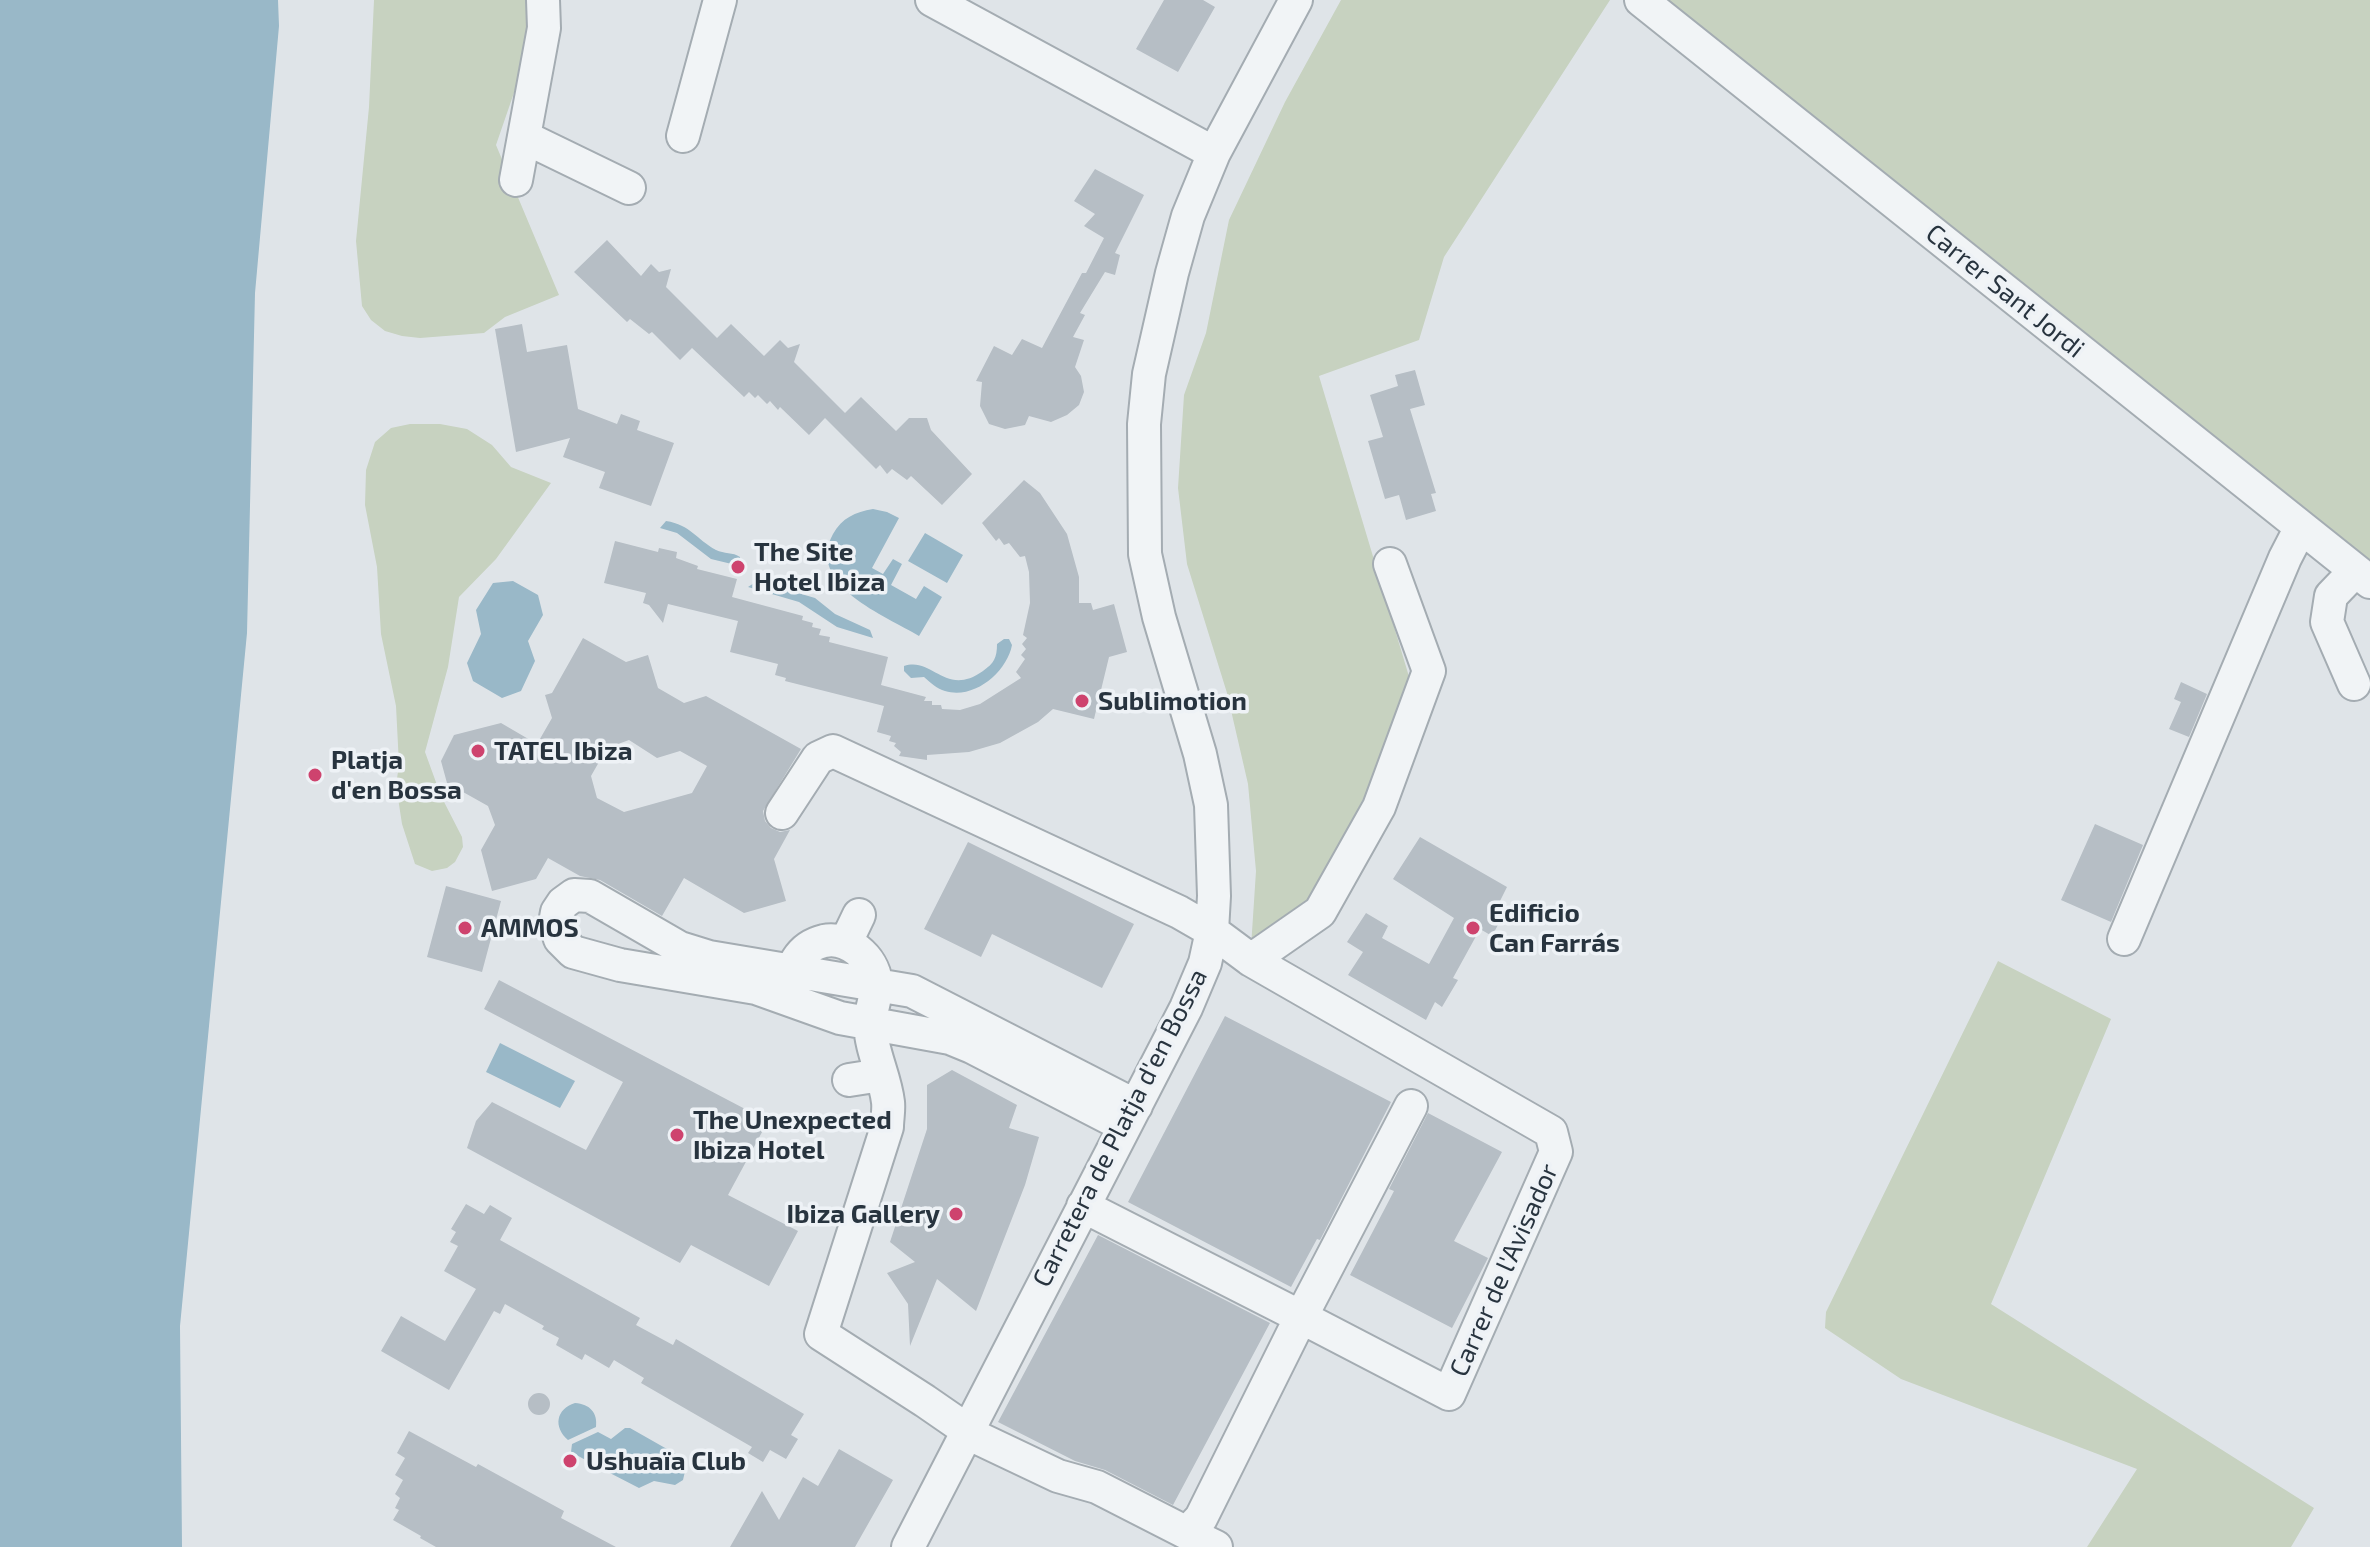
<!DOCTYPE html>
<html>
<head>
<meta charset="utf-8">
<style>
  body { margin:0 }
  canvas { display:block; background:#dfe4e8 }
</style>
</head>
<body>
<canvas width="2370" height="1547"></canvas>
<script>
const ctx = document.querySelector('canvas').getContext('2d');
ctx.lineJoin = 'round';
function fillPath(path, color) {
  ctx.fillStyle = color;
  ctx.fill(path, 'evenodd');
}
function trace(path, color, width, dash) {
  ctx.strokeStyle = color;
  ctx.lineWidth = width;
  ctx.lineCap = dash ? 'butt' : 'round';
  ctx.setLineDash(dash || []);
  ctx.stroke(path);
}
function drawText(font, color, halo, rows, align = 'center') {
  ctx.font = font + ' "Exo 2",sans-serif';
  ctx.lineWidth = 7;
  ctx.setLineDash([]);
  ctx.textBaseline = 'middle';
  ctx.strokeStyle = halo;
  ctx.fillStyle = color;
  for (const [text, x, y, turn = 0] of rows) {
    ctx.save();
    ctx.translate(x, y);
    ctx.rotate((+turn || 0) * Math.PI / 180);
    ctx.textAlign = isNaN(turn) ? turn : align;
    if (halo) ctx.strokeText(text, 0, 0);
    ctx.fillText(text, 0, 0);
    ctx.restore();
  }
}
const green = new Path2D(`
  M 374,0 L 532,0 L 527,55 L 496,145 L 559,295 L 505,317 L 484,333 L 420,338 L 402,336 L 385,331 L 371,320 L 362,306 L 356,241 L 369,107 Z
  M 1341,0 L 1610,0 L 1444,257 L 1419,340 L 1319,376 L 1413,690 L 1371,784 L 1311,899 L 1251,947 L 1256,871 L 1248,784 L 1227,693 L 1187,564 L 1178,488 L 1184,395 L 1206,333 L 1229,220 L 1285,102 Z
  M 1659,0 L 2370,0 L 2370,564 Z
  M 410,424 L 440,424 L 467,429 L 492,445 L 511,467 L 551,483 L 496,559 L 459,597 L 448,667 L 425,752 L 441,796 L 462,837 L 463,847 L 455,862 L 447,868 L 432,871 L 415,864 L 402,824 L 396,785 L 399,765 L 396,706 L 381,634 L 377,567 L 365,505 L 366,470 L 375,442 L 391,428 Z
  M 1998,961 L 2111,1019 L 1991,1304 L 2314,1508 L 2291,1547 L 2087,1547 L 2137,1469 L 1901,1379 L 1825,1328 L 1826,1312 Z`);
const water = new Path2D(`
  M 0,0 L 278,0 L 279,26 L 255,293 L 247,633 L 180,1326 L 182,1547 L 0,1547 Z
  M 873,509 L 887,512 L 899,518 L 872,568 L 883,574 L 893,559 L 902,564 L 891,585 L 916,599 L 924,586 L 942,597 L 919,636 C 886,616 805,585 833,534 C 842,518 855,512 873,509 Z
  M 666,521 C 691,525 696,539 716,550 C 724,554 733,552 740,557 L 740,566 L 711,559 L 677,533 L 660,528 Z
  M 925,533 L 963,555 L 947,583 L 908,561 Z
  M 513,581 L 538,595 L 543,615 L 528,641 L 535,661 L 521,691 L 502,698 L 473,681 L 467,663 L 481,634 L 476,610 L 493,583 Z
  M 757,581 L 815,598 L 835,614 L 870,630 L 873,638 L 837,627 L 799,602 L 748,587 Z
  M 1004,639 L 1009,639 L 1012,645 C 1007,672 974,700 945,691 C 937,689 931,683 924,677 L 911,678 L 904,671 L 904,666 C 933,656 945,698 983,671 C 994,663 997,658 997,644 Z
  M 500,1043 L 575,1081 L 560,1108 L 486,1072 Z
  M 575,1403 C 590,1404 598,1413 596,1427 L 568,1440 C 553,1427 556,1409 575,1403 Z
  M 625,1428 L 630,1428 L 681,1457 L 686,1467 L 683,1480 L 675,1485 L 654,1481 L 639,1488 L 606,1471 L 607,1466 L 602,1460 L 597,1459 L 591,1463 L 571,1452 L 572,1444 L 598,1432 L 611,1439 Z`);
const building = new Path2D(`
  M 1164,0 L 1203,0 L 1215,7 L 1178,72 L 1136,49 Z
  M 1095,169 L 1144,195 L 1115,253 L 1120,255 L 1115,275 L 1105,272 L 1080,313 L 1085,315 L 1073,337 L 1084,340 L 1075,367 L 1081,376 L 1084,392 L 1079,405 L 1067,415 L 1051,422 L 1029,416 L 1025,425 L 1005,429 L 989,424 L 980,406 L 982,382 L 976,381 L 994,346 L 1012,355 L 1022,339 L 1042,348 L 1082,273 L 1086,273 L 1104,238 L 1084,226 L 1095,214 L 1074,201 Z
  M 607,240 L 641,276 L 651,264 L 659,272 L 671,269 L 666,287 L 717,338 L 731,324 L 764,356 L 780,340 L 788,348 L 800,344 L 794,362 L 845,413 L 861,397 L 896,431 L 909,418 L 927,418 L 931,430 L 972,474 L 942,505 L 911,476 L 907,480 L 892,469 L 887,474 L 880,465 L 876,469 L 825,418 L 809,435 L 780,407 L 778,410 L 770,401 L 767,404 L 758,395 L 755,398 L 749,392 L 744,397 L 692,348 L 680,360 L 652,332 L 649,334 L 630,319 L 627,322 L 574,272 Z
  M 522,324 L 527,352 L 567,345 L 578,409 L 617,424 L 621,414 L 640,421 L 637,430 L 674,443 L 651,506 L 599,488 L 605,472 L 563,457 L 570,438 L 516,452 L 495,329 Z
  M 1415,370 L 1425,405 L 1410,409 L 1436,493 L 1431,494 L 1436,511 L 1406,520 L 1399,495 L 1385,499 L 1368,441 L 1383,437 L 1370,395 L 1398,386 L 1395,375 Z
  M 1024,480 L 1040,493 L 1067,534 L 1079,577 L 1079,603 L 1091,603 L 1093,610 L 1114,604 L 1127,652 L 1109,657 L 1094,719 L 1053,709 L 1038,722 L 1000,743 L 969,752 L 927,755 L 927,760 L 899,756 L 901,752 L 894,746 L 896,743 L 889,741 L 891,736 L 877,732 L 884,706 L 785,681 L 786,678 L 775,675 L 778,664 L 730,652 L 738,621 L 668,604 L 663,623 L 649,605 L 643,603 L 646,593 L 604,583 L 615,541 L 658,552 L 659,548 L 677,552 L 676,558 L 698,566 L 697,569 L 737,579 L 732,597 L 803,616 L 802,620 L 813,623 L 812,627 L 821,629 L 819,635 L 830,637 L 829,642 L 888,657 L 881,685 L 926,697 L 924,701 L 932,701 L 932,705 L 941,705 L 942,709 L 960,710 L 980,704 L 1021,678 L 1016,672 L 1025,659 L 1021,655 L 1026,649 L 1022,644 L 1027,638 L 1023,635 L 1030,603 L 1029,572 L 1025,556 L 1020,557 L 1009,543 L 1004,545 L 999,538 L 996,541 L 982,523 Z
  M 583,638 L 626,662 L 648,655 L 658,688 L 684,703 L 706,696 L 801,749 L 763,811 L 765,821 L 771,828 L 780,832 L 790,830 L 774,859 L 786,901 L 744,913 L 684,878 L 662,916 L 600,880 L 580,876 L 548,858 L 536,879 L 492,891 L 481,850 L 495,825 L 488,806 L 447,783 L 441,761 L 454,735 L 501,723 L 537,744 L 552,718 L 545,695 L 552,693 ZM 629,740 L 657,758 L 680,751 L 707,766 L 692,793 L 624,812 L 597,798 L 591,776 L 607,748 Z
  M 2181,682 L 2207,694 L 2189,737 L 2169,729 L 2181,702 L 2174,699 Z
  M 2095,824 L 2143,845 L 2111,922 L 2061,900 Z
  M 1420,837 L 1507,887 L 1498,905 L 1506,910 L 1492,936 L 1480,929 L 1453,978 L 1458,980 L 1442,1007 L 1435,1002 L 1426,1020 L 1348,975 L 1363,952 L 1347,942 L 1366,913 L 1388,926 L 1382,938 L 1429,964 L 1454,918 L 1393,879 Z
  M 968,842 L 1134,924 L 1102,988 L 992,934 L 981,957 L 924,929 Z
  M 446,886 L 501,901 L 482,972 L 427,957 Z
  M 499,980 L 768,1121 L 728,1195 L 798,1231 L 769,1286 L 691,1245 L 680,1263 L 467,1148 L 476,1121 L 492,1102 L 586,1150 L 623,1082 L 484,1009 Z
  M 1225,1016 L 1391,1102 L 1320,1240 L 1317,1239 L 1291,1287 L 1128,1202 Z
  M 952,1070 L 1017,1105 L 1009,1128 L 1039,1137 L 1025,1185 L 976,1311 L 937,1279 L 910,1346 L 908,1304 L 887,1273 L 915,1262 L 890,1242 L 927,1129 L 927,1085 Z
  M 1428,1113 L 1502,1152 L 1454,1241 L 1488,1258 L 1452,1328 L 1350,1275 L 1394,1191 L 1389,1189 Z
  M 466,1204 L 484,1214 L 490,1205 L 512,1218 L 500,1240 L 640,1318 L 636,1325 L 673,1345 L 676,1339 L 804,1414 L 791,1435 L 798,1439 L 786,1459 L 770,1450 L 763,1462 L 748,1453 L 752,1447 L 641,1383 L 644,1378 L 614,1360 L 609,1368 L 585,1354 L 582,1360 L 556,1345 L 559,1338 L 542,1329 L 544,1326 L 505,1304 L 500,1314 L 494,1311 L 449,1390 L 381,1351 L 401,1316 L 445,1341 L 476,1289 L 444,1271 L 458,1246 L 450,1242 L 456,1232 L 451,1229 Z
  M 1098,1235 L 1270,1323 L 1173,1505 L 1105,1470 L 1075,1461 L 998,1422 Z
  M528 1404a11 11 0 1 1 22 0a11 11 0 1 1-22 0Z
  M 409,1431 L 476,1467 L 478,1464 L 564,1511 L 561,1518 L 616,1547 L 436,1547 L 420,1538 L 421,1536 L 393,1520 L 399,1510 L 395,1508 L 400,1498 L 395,1494 L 403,1480 L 395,1475 L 405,1458 L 397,1453 Z
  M 839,1449 L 893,1480 L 855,1547 L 730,1547 L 762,1491 L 779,1520 L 803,1477 L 818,1486 Z`);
const minor = new Path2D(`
  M 932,0 L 1214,153
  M 1641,0 L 2370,582
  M 683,136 L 720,0
  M 524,137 L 629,188
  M 516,180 L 544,28 L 543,0
  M 2354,684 L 2327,622 L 2331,596 L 2355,571
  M 782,813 L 818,758 L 833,751 L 1179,912 L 1212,931 L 1251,960 L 1551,1132 L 1556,1152 L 1449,1394 L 1301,1317 L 1411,1106
  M 2124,939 L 2285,558 L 2301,527
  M 846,942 L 859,915
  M 1251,960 L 1320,912 L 1379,807 L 1429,671 L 1390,564
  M 784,997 C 791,972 795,948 824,941 C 847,936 873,957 876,982 C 878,995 870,1010 870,1024 C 871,1051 885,1076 888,1102 C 889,1110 887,1119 887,1127 L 821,1334 L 925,1401 L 980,1439 L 1058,1476 L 1097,1487 L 1187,1533 L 1201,1518 L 1301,1317 L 1083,1206
  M 849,1080 L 881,1075
  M 1125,1126 L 972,1047 L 950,1038 L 840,1018 L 756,988 L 620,965 L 573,952 L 560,939 L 555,923 L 557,912 L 563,903 L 574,895 L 590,896 L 680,948 L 709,957 L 912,991 L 1136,1106
  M 1187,1533 L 1216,1547
  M 908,1547 L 1186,1008 L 1205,963 L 1212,931 L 1214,896 L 1211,805 L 1200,754 L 1159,617 L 1145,554 L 1144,424 L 1149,374 L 1172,273 L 1188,216 L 1214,153 L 1296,0`);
const markers = [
  [738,567,8,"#ce436e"],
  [1082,701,8,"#ce436e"],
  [478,751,8,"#ce436e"],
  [315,775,8,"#ce436e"],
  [465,928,8,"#ce436e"],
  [1473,928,8,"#ce436e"],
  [677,1135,8,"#ce436e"],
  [956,1214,8,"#ce436e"],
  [570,1461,8,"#ce436e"]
];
const streetNames = [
  ["Carrer Sant Jordi",2005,291,39],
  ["Carretera de Platja d'en Bossa",1120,1128,-63],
  ["Carrer de l'Avisador",1504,1270,-66]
];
const poiNames = [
  ["The Site",754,552],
  ["Hotel Ibiza",754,582],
  ["Sublimotion",1098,701],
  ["TATEL Ibiza",494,751],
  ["Platja",331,760],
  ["d'en Bossa",331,790],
  ["Edificio",1489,913],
  ["Can Farrás",1489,943],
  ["AMMOS",481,928],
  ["The Unexpected",693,1120],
  ["Ibiza Hotel",693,1150],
  ["Ibiza Gallery",940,1214,"right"],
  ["Ushuaïa Club",586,1461]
];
fillPath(green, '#c7d2c0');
fillPath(water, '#99b8c8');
fillPath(building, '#b6bec5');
trace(minor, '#a4acb2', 36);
trace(minor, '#f1f4f6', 32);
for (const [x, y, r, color] of markers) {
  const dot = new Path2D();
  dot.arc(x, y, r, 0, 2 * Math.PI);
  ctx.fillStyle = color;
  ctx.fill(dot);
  trace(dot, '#eef2f6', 3);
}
drawText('26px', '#28343f', '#eef2f6', streetNames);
drawText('bold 26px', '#28343f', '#eef2f6', poiNames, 'left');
</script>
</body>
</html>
